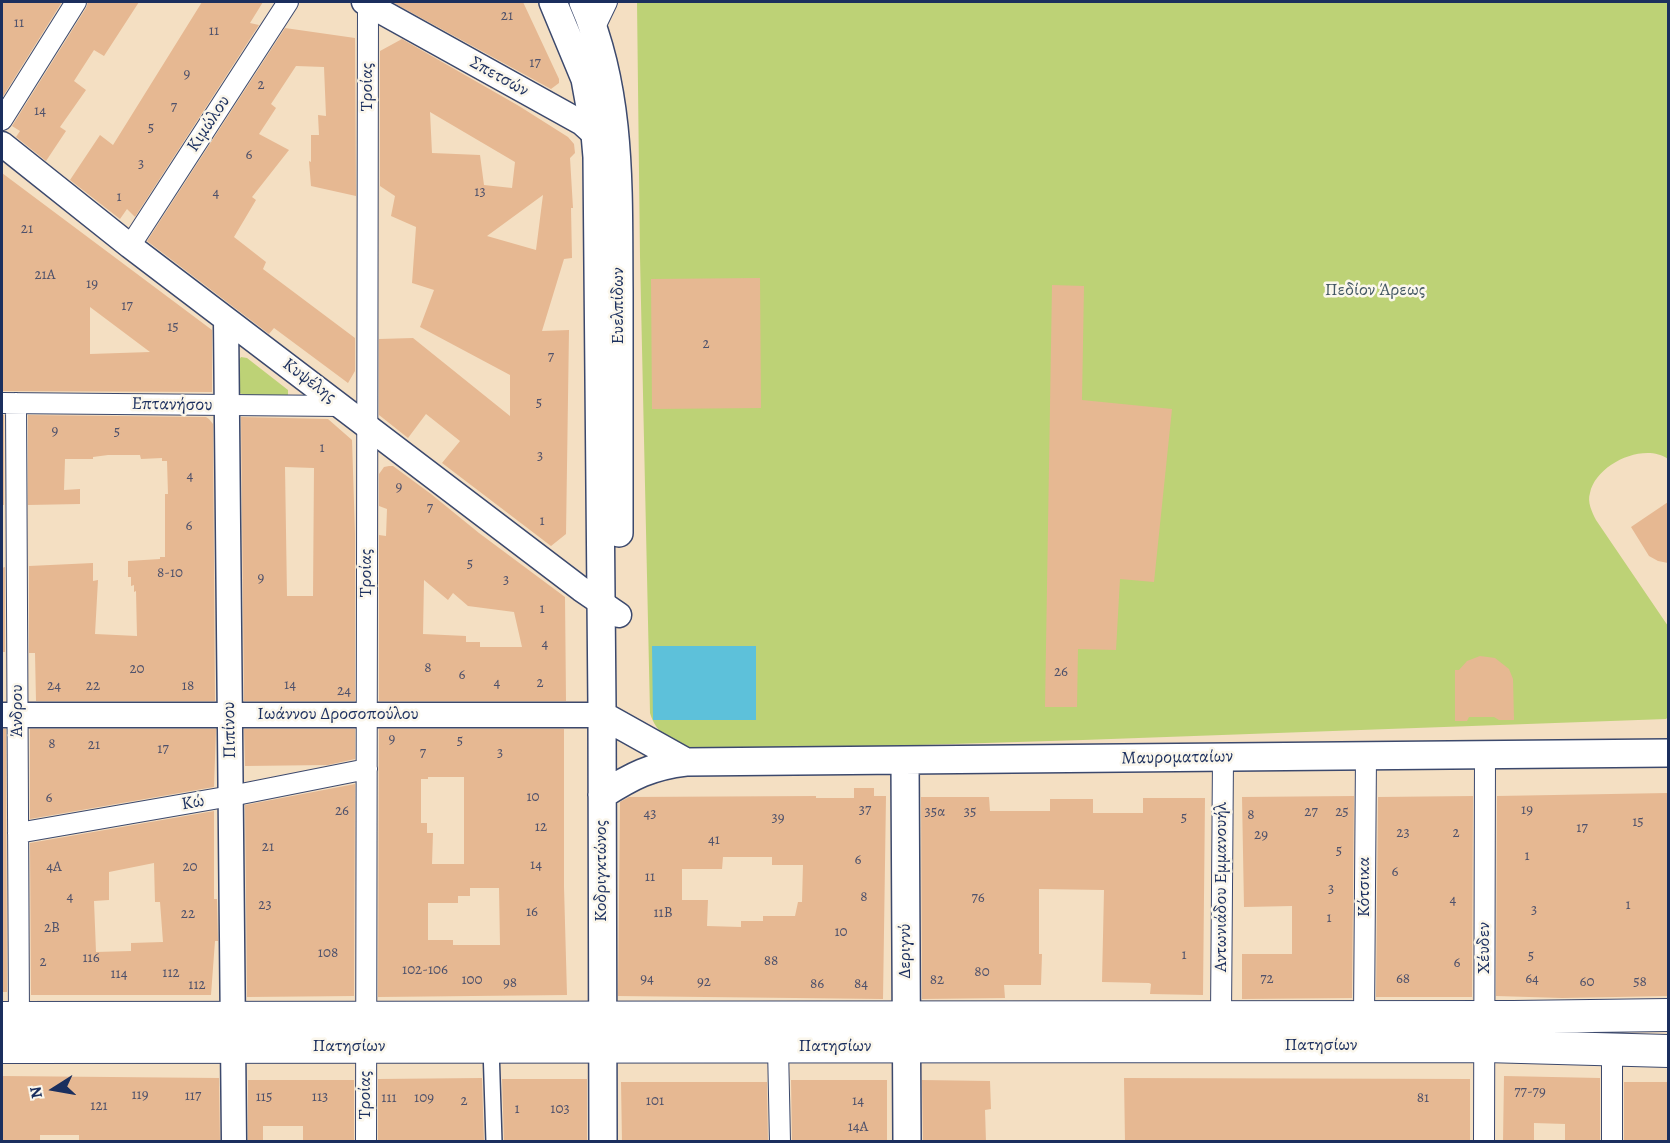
<!DOCTYPE html>
<html>
<head>
<meta charset="utf-8">
<style>
  body { margin:0 }
  #map { position:relative; width:1670px; height:1143px; overflow:hidden; background:#f4dfc2; font-family:Alegreya,serif }
  canvas { display:block }
  .frame { position:absolute; inset:0; border:3px solid #1b2f5e; pointer-events:none }
  .north { position:absolute; left:24px; top:1059px; width:60px; height:60px; -webkit-text-stroke:4px #fbf7ec; paint-order:stroke; rotate:259deg; font-size:16px; font-weight:700; line-height:24px; text-align:center; color:#1b2f5e }
  .north::after { content:''; display:block; margin:auto; width:21px; height:27px; background:#1b2f5e; clip-path:polygon(50% 0,100% 100%,50% 72%,0 100%) }
</style>
</head>
<body>
<div id="map">
<canvas width="1670" height="1143"></canvas>
<div class="frame"></div>
<div class="north">N</div>
</div>
<script>
const ctx = document.querySelector('canvas').getContext('2d');
ctx.lineJoin = 'round';
function fillPath(path, color) {
  ctx.fillStyle = color;
  ctx.fill(path, 'evenodd');
}
function trace(path, color, width, dash) {
  ctx.strokeStyle = color;
  ctx.lineWidth = width;
  ctx.lineCap = dash ? 'butt' : 'round';
  ctx.setLineDash(dash || []);
  ctx.stroke(path);
}
function drawText(font, color, halo, rows, align = 'center') {
  ctx.font = font + ' Alegreya,serif';
  ctx.lineWidth = 5;
  ctx.setLineDash([]);
  ctx.textBaseline = 'middle';
  ctx.strokeStyle = halo;
  ctx.fillStyle = color;
  for (const [text, x, y, turn = 0] of rows) {
    ctx.save();
    ctx.translate(x, y);
    ctx.rotate((+turn || 0) * Math.PI / 180);
    ctx.textAlign = isNaN(turn) ? turn : align;
    if (halo) ctx.strokeText(text, 0, 0);
    ctx.fillText(text, 0, 0);
    ctx.restore();
  }
}
const green = new Path2D(`
  M 637,2 L 1668,2 L 1668,459 C 1644,442 1596,464 1590,493 C 1587,502 1592,512 1596,520 L 1668,626 L 1668,717 L 1666,719 L 1083,740 L 690,752 C 672,741 656,734 650,713 L 640,257 Z
  M 241,357 L 247,358 L 288,390 L 288,395 L 251,396 L 238,393 L 239,360 Z`);
const water = new Path2D(`
  M 652,646 L 756,646 L 756,720 L 653,720 Z`);
const building = new Path2D(`
  M 2,2 L 62,2 L 2,98 Z
  M 88,2 L 139,2 L 104,56 L 94,50 L 74,81 L 86,90 L 60,127 L 66,131 L 46,161 L 16,137 L 20,131 L 12,126 L 86,8 Z
  M 202,2 L 263,2 L 250,23 L 259,25 L 135,217 L 127,209 L 120,219 L 70,180 L 100,135 L 113,145 Z
  M 392,2 L 523,2 L 559,79 L 559,83 L 551,89 Z
  M 285,28 L 355,38 L 356,196 L 311,186 L 309,161 L 311,162 L 311,135 L 319,135 L 318,115 L 326,116 L 324,67 L 296,66 L 271,104 L 276,108 L 259,134 L 289,150 L 252,197 L 256,200 L 234,237 L 266,262 L 263,269 L 355,338 L 355,371 L 348,383 L 274,328 L 269,334 L 147,241 Z
  M 402,39 L 519,106 L 568,137 L 574,144 L 575,153 L 570,158 L 573,208 L 571,208 L 572,258 L 564,259 L 542,331 L 569,330 L 566,534 L 551,546 L 442,463 L 460,441 L 426,414 L 408,438 L 379,415 L 379,339 L 413,338 L 510,416 L 510,375 L 420,327 L 434,290 L 412,283 L 416,227 L 391,216 L 395,196 L 380,186 L 380,51 ZM 430,112 L 515,162 L 512,188 L 484,185 L 480,155 L 432,153 ZM 543,195 L 536,250 L 487,236 Z
  M 2,173 L 212,330 L 212,392 L 2,391 ZM 90,307 L 150,352 L 90,354 Z
  M 760,278 L 761,408 L 652,409 L 651,279 Z
  M 1052,285 L 1084,286 L 1082,400 L 1172,409 L 1154,582 L 1120,579 L 1116,650 L 1078,649 L 1077,707 L 1045,707 Z
  M 2,415 L 4,415 L 4,505 L 2,505 Z
  M 28,415 L 206,417 L 209,419 L 213,424 L 215,701 L 36,701 L 35,653 L 29,653 L 29,566 L 93,563 L 93,581 L 98,580 L 95,634 L 137,636 L 136,591 L 134,592 L 134,585 L 131,586 L 131,577 L 128,577 L 128,561 L 160,559 L 160,557 L 165,557 L 165,494 L 168,494 L 167,461 L 162,461 L 162,458 L 141,459 L 140,455 L 108,455 L 93,457 L 93,459 L 65,459 L 64,490 L 80,489 L 80,504 L 28,505 Z
  M 241,417 L 328,419 L 352,440 L 355,534 L 355,701 L 244,701 ZM 285,467 L 314,468 L 313,596 L 287,596 Z
  M 389,466 L 393,466 L 431,494 L 479,533 L 565,597 L 566,701 L 379,701 L 379,535 L 386,536 L 387,509 L 379,506 L 379,474 L 384,467 ZM 424,580 L 448,600 L 453,593 L 468,606 L 514,612 L 522,647 L 480,647 L 480,642 L 466,642 L 466,636 L 423,634 Z
  M 1668,502 L 1668,563 L 1658,561 L 1649,556 L 1631,527 Z
  M 5,567 L 5,652 L 2,652 L 2,568 Z
  M 1480,656 L 1495,658 L 1509,669 L 1513,679 L 1514,720 L 1499,720 L 1494,717 L 1469,717 L 1467,721 L 1455,721 L 1455,670 L 1459,670 L 1467,661 Z
  M 2,729 L 6,729 L 7,992 L 2,992 Z
  M 30,729 L 216,729 L 214,787 L 30,819 Z
  M 244,729 L 355,729 L 355,759 L 328,765 L 245,766 Z
  M 379,729 L 564,729 L 564,887 L 567,995 L 378,997 ZM 428,777 L 464,777 L 464,864 L 432,864 L 433,833 L 427,833 L 427,823 L 421,823 L 421,779 L 428,779 ZM 470,888 L 499,888 L 500,945 L 453,945 L 453,940 L 428,940 L 428,903 L 458,903 L 458,896 L 470,896 Z
  M 355,784 L 354,996 L 247,997 L 245,805 Z
  M 854,788 L 874,788 L 874,796 L 886,796 L 883,999 L 618,996 L 620,802 L 629,797 L 816,796 L 816,798 L 854,798 ZM 723,857 L 772,857 L 772,865 L 803,865 L 802,902 L 798,902 L 795,916 L 763,916 L 763,921 L 741,921 L 741,927 L 707,926 L 708,900 L 682,900 L 682,869 L 722,869 Z
  M 1668,793 L 1668,996 L 1562,998 L 1496,996 L 1497,796 Z
  M 1354,796 L 1352,998 L 1242,999 L 1242,954 L 1292,954 L 1292,906 L 1244,907 L 1242,797 Z
  M 1473,796 L 1472,997 L 1376,997 L 1378,797 Z
  M 921,797 L 989,797 L 990,811 L 1050,811 L 1050,799 L 1093,799 L 1093,813 L 1143,813 L 1143,798 L 1205,798 L 1203,995 L 1150,994 L 1151,984 L 1149,983 L 1102,982 L 1104,890 L 1039,889 L 1039,954 L 1042,954 L 1041,985 L 1004,985 L 1005,998 L 922,999 Z
  M 214,811 L 214,899 L 217,899 L 218,941 L 215,941 L 211,995 L 31,995 L 30,843 ZM 154,863 L 155,902 L 160,902 L 163,942 L 131,943 L 131,951 L 96,952 L 94,901 L 109,900 L 109,872 Z
  M 2,1076 L 219,1078 L 220,1142 L 79,1142 L 79,1135 L 40,1135 L 40,1142 L 2,1142 Z
  M 1504,1076 L 1600,1078 L 1600,1142 L 1565,1142 L 1565,1124 L 1534,1123 L 1534,1142 L 1503,1142 Z
  M 482,1078 L 484,1142 L 378,1142 L 378,1079 Z
  M 1124,1078 L 1470,1079 L 1470,1142 L 1125,1142 Z
  M 502,1079 L 587,1079 L 587,1142 L 504,1142 Z
  M 248,1080 L 354,1080 L 354,1142 L 303,1142 L 303,1126 L 263,1126 L 263,1142 L 248,1142 Z
  M 791,1080 L 887,1080 L 887,1142 L 792,1142 Z
  M 922,1080 L 990,1081 L 991,1109 L 985,1110 L 986,1142 L 923,1142 Z
  M 621,1082 L 767,1082 L 768,1142 L 622,1142 Z
  M 1624,1082 L 1668,1082 L 1668,1142 L 1624,1142 Z`);
const pedestrian = new Path2D(`
  M 491,1047 L 494,1142`);
const minor = new Path2D(`
  M 594,29 L 607,2
  M 2,120 L 76,2
  M 130,246 L 288,2
  M 2,403 L 342,406
  M 16,403 L 19,1018
  M 18,833 L 231,796 L 367,769
  M 1221,1016 L 1223,758
  M 1364,1017 L 1366,756
  M 778,1047 L 780,1142
  M 366,1142 L 368,4
  M 1484,1142 L 1485,755
  M 1612,1142 L 1612,1050`);
const tertiary = new Path2D(`
  M 364,2 L 582,123 L 604,143
  M 2,144 L 130,246 L 581,589 L 619,615
  M 226,319 L 234,1142
  M 2,715 L 602,715`);
const secondary = new Path2D(`
  M 553,2 L 585,79 L 595,134 L 597,157 L 602,708 L 603,1142
  M 583,2 C 623,93 618,194 619,292 C 619,372 619,452 619,533
  M 602,715 L 686,762
  M 905,760 L 907,1142
  M 602,795 C 632,776 651,766 686,762 L 1668,753`);
const primary = new Path2D(`
  M 2,1018 L 1513,1017 L 1668,1015
  M 2,1047 L 1485,1046 L 1668,1051`);
const numberNames = [
  ["21",507,16],
  ["11",19,23],
  ["11",214,31],
  ["17",535,63],
  ["9",187,74],
  ["2",261,85],
  ["7",174,107],
  ["14",40,111],
  ["5",151,128],
  ["6",249,155],
  ["3",141,164],
  ["13",480,192],
  ["4",216,193],
  ["1",119,197],
  ["21",27,229],
  ["21Α",45,275],
  ["19",92,284],
  ["17",127,306],
  ["15",173,327],
  ["2",706,344],
  ["7",551,357],
  ["5",539,403],
  ["9",55,431],
  ["5",117,432],
  ["1",322,448],
  ["3",540,456],
  ["4",190,476],
  ["9",399,487],
  ["7",430,508],
  ["1",542,521],
  ["6",189,526],
  ["5",470,564],
  ["8-10",170,573],
  ["9",261,578],
  ["3",506,580],
  ["1",542,609],
  ["4",545,644],
  ["8",428,668],
  ["20",137,669],
  ["26",1061,672],
  ["6",462,675],
  ["4",497,683],
  ["2",540,683],
  ["14",290,685],
  ["24",54,686],
  ["22",93,686],
  ["18",188,686],
  ["24",344,691],
  ["9",392,739],
  ["5",460,741],
  ["8",52,744],
  ["21",94,745],
  ["17",163,749],
  ["7",423,753],
  ["3",500,753],
  ["10",533,797],
  ["6",49,798],
  ["37",865,810],
  ["19",1527,810],
  ["26",342,811],
  ["35α",935,812],
  ["35",970,812],
  ["27",1311,812],
  ["25",1342,812],
  ["43",650,814],
  ["8",1251,815],
  ["39",778,818],
  ["5",1184,818],
  ["15",1638,822],
  ["12",541,827],
  ["17",1582,828],
  ["23",1403,833],
  ["2",1456,833],
  ["29",1261,835],
  ["41",714,840],
  ["21",268,847],
  ["5",1339,851],
  ["1",1527,856],
  ["6",858,860],
  ["14",536,865],
  ["4Α",54,867],
  ["20",190,867],
  ["6",1395,872],
  ["11",650,877],
  ["3",1331,889],
  ["4",70,897],
  ["8",864,897],
  ["76",978,898],
  ["4",1453,900],
  ["23",265,905],
  ["1",1628,905],
  ["3",1534,910],
  ["16",532,912],
  ["11Β",663,913],
  ["22",188,914],
  ["1",1329,918],
  ["2Β",52,928],
  ["10",841,932],
  ["108",328,953],
  ["1",1184,955],
  ["5",1531,956],
  ["116",91,958],
  ["88",771,961],
  ["2",43,962],
  ["6",1457,963],
  ["102-106",425,970],
  ["80",982,972],
  ["112",171,973],
  ["114",119,974],
  ["94",647,979],
  ["72",1267,979],
  ["68",1403,979],
  ["64",1532,979],
  ["100",472,980],
  ["82",937,980],
  ["92",704,982],
  ["60",1587,982],
  ["58",1640,982],
  ["98",510,983],
  ["86",817,984],
  ["84",861,984],
  ["112",197,985],
  ["77-79",1530,1092],
  ["119",140,1095],
  ["117",193,1096],
  ["115",264,1097],
  ["113",320,1097],
  ["111",389,1098],
  ["109",424,1098],
  ["81",1423,1098],
  ["2",464,1101],
  ["101",655,1101],
  ["14",858,1101],
  ["121",99,1106],
  ["1",517,1109],
  ["103",560,1109],
  ["14Α",858,1127]
];
const streetNames = [
  ["Σπετσών",499,77,29],
  ["Τροίας",368,87,-90],
  ["Κιμώλου",209,124,-57],
  ["Ευελπίδων",619,306,-90],
  ["Κυψέλης",309,381,37],
  ["Επτανήσου",172,405,1],
  ["Τροίας",367,573,-90],
  ["Άνδρου",18,711,-90],
  ["Ιωάννου Δροσοπούλου",338,715],
  ["Πιπίνου",230,730,-91],
  ["Μαυροματαίων",1177,758,-1],
  ["Κώ",193,803,-10],
  ["Κοδριγκτώνος",602,871,-90],
  ["Αντωνιάδου Εμμανουήλ",1222,887,-90],
  ["Κότσικα",1365,887,-90],
  ["Χέυδεν",1485,948,-90],
  ["Δεριγνύ",906,951,-90],
  ["Πατησίων",1321,1046],
  ["Πατησίων",349,1047],
  ["Πατησίων",835,1047],
  ["Τροίας",366,1095,-90]
];
const parkNames = [
  ["Πεδίον Άρεως",1375,291]
];
fillPath(green, '#bdd276');
fillPath(water, '#5dc1da');
fillPath(building, '#e6b892');
trace(pedestrian, '#3c496d', 18);
trace(minor, '#3c496d', 22);
trace(tertiary, '#3c496d', 27);
trace(secondary, '#3c496d', 30);
trace(primary, '#3c496d', 34);
trace(pedestrian, '#fff', 15);
trace(minor, '#fff', 20);
trace(tertiary, '#fff', 24);
trace(secondary, '#fff', 27);
trace(primary, '#fff', 32);
drawText('15px', '#4e516b', null, numberNames);
drawText('18px', '#1b2f5e', '#fbf7ec', streetNames);
drawText('18px', '#445864', '#fbf7ec', parkNames);
</script>
</body>
</html>
